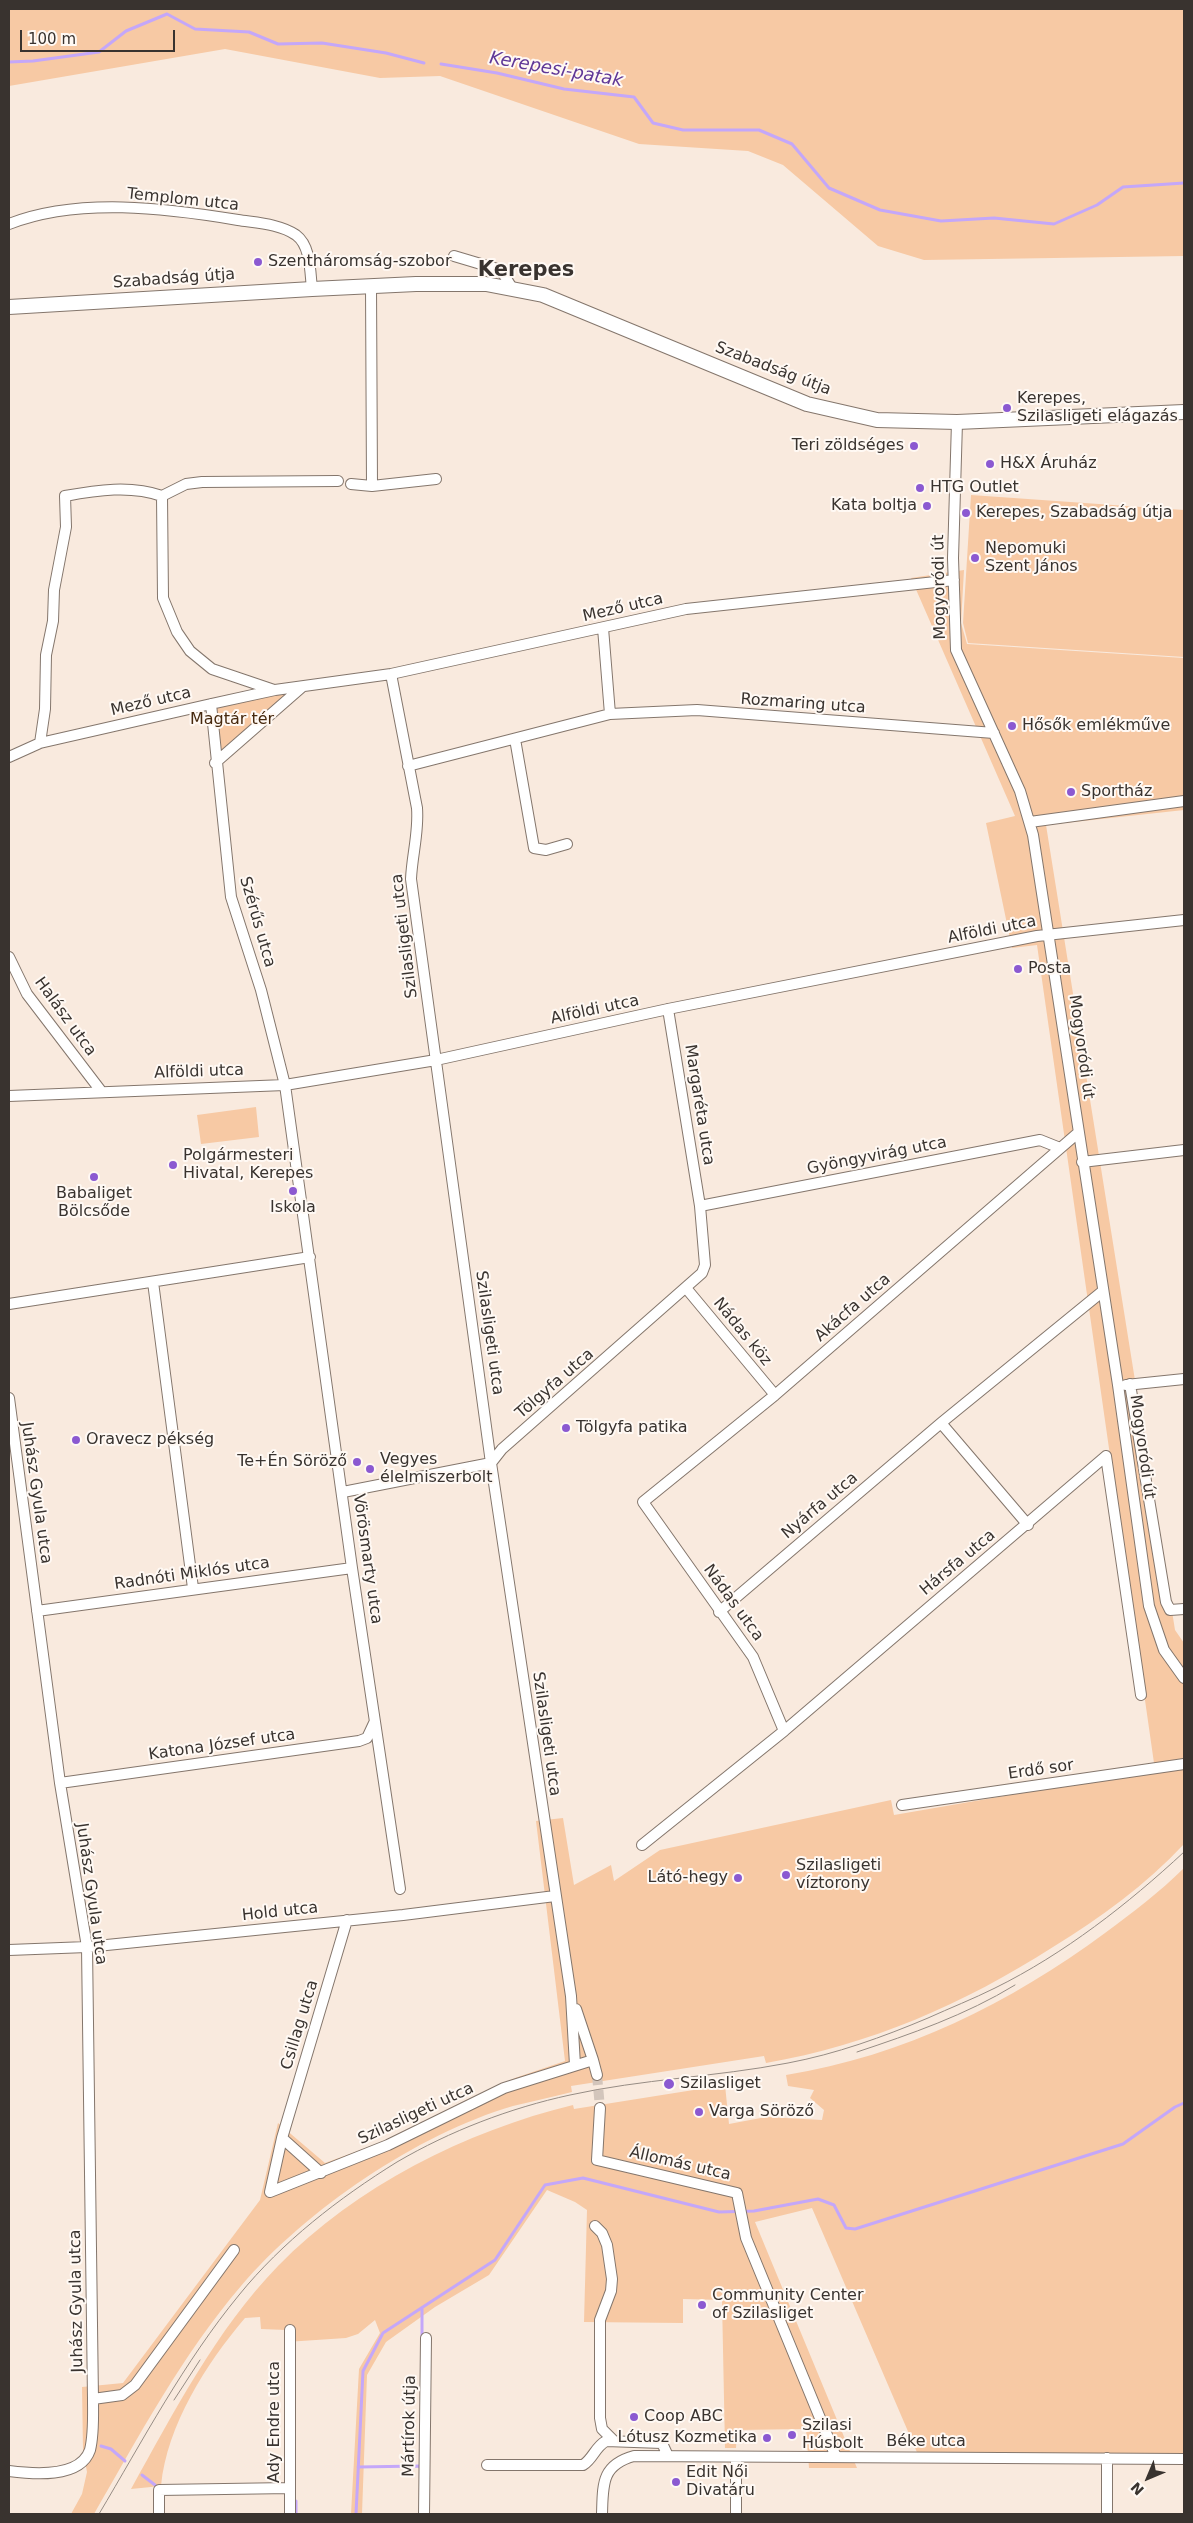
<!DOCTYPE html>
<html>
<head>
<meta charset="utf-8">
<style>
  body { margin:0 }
  #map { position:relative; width:1193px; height:2523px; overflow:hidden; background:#f9eade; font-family:"DejaVu Sans",sans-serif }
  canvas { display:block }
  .frame { position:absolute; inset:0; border:10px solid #39332f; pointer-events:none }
  .north { position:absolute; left:1123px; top:2453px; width:50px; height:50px; -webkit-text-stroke:4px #fff9f4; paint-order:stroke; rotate:225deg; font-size:14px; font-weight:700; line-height:20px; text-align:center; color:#39332f }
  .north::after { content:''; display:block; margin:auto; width:18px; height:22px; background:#39332f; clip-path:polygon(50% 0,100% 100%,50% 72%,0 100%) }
  .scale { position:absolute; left:20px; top:30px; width:155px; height:22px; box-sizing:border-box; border:2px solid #39332f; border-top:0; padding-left:6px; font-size:15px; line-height:18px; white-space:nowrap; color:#39332f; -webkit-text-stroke:4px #fff9f4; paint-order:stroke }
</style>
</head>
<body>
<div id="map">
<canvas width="1193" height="2523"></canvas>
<div class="frame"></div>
<div class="north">N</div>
<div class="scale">100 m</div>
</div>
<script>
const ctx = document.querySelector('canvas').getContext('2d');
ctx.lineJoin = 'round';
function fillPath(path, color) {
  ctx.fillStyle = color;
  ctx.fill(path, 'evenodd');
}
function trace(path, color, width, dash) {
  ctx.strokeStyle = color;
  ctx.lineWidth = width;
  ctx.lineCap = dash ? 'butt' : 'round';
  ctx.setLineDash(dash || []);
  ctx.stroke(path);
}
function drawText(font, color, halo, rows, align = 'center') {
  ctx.font = font + ' "DejaVu Sans",sans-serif';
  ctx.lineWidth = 4;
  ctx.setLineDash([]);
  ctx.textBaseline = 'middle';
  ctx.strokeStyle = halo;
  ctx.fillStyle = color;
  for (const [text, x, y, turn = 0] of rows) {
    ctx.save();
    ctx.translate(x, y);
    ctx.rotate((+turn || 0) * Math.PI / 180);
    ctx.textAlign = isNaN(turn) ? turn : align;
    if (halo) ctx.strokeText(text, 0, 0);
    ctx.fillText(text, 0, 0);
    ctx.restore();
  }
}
const green = new Path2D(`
  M 9,9 L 1184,9 L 1184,256 L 924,260 L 878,246 L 783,165 L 748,151 L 639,144 L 440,76 L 380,78 L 225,49 L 9,86 Z
  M 971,495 L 1184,510 L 1184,657 L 968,643 L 963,623 Z
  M 964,570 L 961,623 L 967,644 L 1184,658 L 1184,810 L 1046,825 L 1175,1630 L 1184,1643 L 1184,1844 C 1146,1885 1100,1918 1053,1947 C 964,2004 870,2045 766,2063 L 764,2056 L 571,2086 L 572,2092 C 553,2097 533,2101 513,2106 C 417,2134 306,2210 241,2286 C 182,2355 139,2436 94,2514 L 71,2514 L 82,2494 L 87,2472 L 83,2450 L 82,2387 L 123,2383 L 260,2200 L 278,2123 L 325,2163 L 388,2140 L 515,2078 L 565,2061 L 536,1821 L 563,1818 L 574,1885 L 611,1865 L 614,1881 L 660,1850 L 891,1800 L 894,1815 L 1155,1770 L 1037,945 L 1012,948 L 986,823 L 1015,816 L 911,578 Z
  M 303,686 L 215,763 L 211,704 Z
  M 256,1107 L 259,1137 L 201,1144 L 197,1115 Z
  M 1184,1868 L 1184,2459 L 919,2457 L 812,2208 L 755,2222 L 857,2468 L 809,2468 L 806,2429 L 737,2430 L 736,2448 L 725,2448 L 722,2300 L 683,2299 L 683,2323 L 584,2322 L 587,2210 L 575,2202 L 547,2190 L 489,2275 L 435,2307 L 386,2342 L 367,2375 L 362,2514 L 351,2514 L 359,2369 L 380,2333 L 375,2320 L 358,2334 L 346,2338 L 286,2342 L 286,2330 L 261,2329 L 260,2317 L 245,2318 C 206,2364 167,2425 161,2486 L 131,2489 C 174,2412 216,2330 278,2266 C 356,2186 466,2131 573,2105 L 574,2109 L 725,2085 L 729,2124 L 766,2117 L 822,2120 L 824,2110 L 810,2098 L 814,2090 L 788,2086 L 786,2075 C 904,2056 1010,2003 1105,1933 C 1132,1913 1160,1892 1184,1868 Z`);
const stream = new Path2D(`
  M 9,62 L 33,61 L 99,52 L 126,31 L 167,14 L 195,29 L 249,32 L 278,44 L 322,43 L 386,53 L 424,63
  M 441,64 L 497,73 L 564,89 L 634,97 L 653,123 L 683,130 L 759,130 L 792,144 L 829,188 L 880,210 L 941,221 L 994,218 L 1054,224 L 1097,205 L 1123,187 L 1184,183
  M 422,2338 L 422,2308
  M 101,2446 L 111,2449 L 125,2461
  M 358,2467 L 419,2466 L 421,2469
  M 142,2475 L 155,2485
  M 296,2514 L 296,2501
  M 356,2514 L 363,2371 L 383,2333 L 495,2260 L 545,2185 L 583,2178 L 719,2212 L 754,2211 L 818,2199 L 834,2205 L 846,2228 L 855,2229 L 1123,2144 L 1175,2107 L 1184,2103`);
const minorTunnel = new Path2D(`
  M 597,2075 L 600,2108`);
const minor = new Path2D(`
  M 9,224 C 78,197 166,208 238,220 C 257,223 280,224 296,235 C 311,246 310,272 312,289
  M 454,256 L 501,270 L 512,288
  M 371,286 L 372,486
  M 957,422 L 953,558 L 956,650 L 1020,791 L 1033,835 L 1118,1385 L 1149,1606 L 1164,1650 L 1184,1678
  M 351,484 L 372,486 L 436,479
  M 162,496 L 163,598 L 177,632 L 190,651 L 212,669 L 274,690
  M 603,628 L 610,714
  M 391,674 L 417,808 C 419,832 412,855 411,879 L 491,1463 L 571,1996 L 575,2065
  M 211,704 L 231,897 L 261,990 L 285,1085 L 352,1568 L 400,1889
  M 515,739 L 534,848 L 546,850 L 567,844
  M 40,743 L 45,709 L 46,655 L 53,621 L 54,590 L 66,527 L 65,496 C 97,490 131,485 162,496 L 186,484 L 202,482 L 338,481
  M 9,757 L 40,743 L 211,704 L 275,690 L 391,674 L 686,609 L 954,580
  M 215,763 L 302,687
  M 408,766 L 610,714 L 697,710 L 994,733
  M 1030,822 L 1184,801
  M 9,957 L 27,994 L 101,1091
  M 9,1096 L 285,1085 L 436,1060 L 668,1009 L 1037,936 L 1184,920
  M 1082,1162 L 1184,1150
  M 700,1206 L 1040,1140 L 1060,1148
  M 153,1282 L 193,1588
  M 686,1288 L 775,1395
  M 9,1304 L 310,1257
  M 1130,1384 L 1166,1602 L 1170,1610 L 1184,1609
  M 1126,1385 L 1184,1379
  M 9,1398 L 60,1783 L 87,1947 L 93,2399 C 93,2416 94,2434 90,2450 C 80,2479 32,2474 9,2471
  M 941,1423 L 1028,1525
  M 1106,1456 L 1141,1695
  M 343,1492 L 491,1463 L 502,1449 L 702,1273 L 705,1265 L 700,1206 L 668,1009
  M 37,1611 L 352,1568
  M 719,1612 L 941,1423 L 1103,1291
  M 784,1731 L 753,1657 L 643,1502 L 775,1395 L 1079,1132
  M 60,1783 L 359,1741 L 367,1738 L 374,1723
  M 902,1805 L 1184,1764
  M 642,1845 L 784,1731 L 1106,1456
  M 9,1950 L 87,1947 L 403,1915 L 555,1896
  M 576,2009 L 593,2060
  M 600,2108 L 597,2160 L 737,2193 L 746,2238 L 836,2457
  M 282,2138 L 321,2173
  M 270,2192 L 388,2145 L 504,2088 L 593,2060 L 597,2075
  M 270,2192 L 282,2138 L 347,1920
  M 595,2226 L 602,2233 L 607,2245 L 612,2279 L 611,2291 L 600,2320 L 600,2418 L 602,2429 L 614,2441
  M 290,2330 L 290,2514
  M 93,2399 L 122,2395 L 135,2385 L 234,2250
  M 736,2457 L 736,2514
  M 487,2465 L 583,2465 C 593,2459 595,2447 606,2441 L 662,2443 L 668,2456
  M 159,2514 L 159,2490 L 290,2488
  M 424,2514 L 426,2338
  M 602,2514 C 603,2485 601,2465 634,2456 L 1184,2459
  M 1107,2514 L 1107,2458`);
const major = new Path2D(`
  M 9,307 L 312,289 L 416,284 L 486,284 L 543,295 L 807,404 L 877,420 L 957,422 L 1184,412`);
const tram = new Path2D(`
  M 857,2052 C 911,2034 966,2015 1015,1985
  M 174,2400 L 200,2360
  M 99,2514 C 143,2440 184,2362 239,2295 C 282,2242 339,2198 397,2162 C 450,2131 510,2108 570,2095 C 642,2079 716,2077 788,2063 C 836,2054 883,2037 928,2018 C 950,2008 973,1999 995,1988 C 1064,1954 1128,1904 1184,1852`);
const markers = [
  [258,262,5,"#8b59d1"],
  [1007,408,5,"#8b59d1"],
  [914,446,5,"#8b59d1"],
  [990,464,5,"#8b59d1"],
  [920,488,5,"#8b59d1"],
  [927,506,5,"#8b59d1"],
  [966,513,5,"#8b59d1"],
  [975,558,5,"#8b59d1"],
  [1012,726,5,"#8b59d1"],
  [1071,792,5,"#8b59d1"],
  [1018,969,5,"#8b59d1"],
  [173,1165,5,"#8b59d1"],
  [94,1177,5,"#8b59d1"],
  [293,1191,5,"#8b59d1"],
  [566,1428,5,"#8b59d1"],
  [76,1440,5,"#8b59d1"],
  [357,1462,5,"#8b59d1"],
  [370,1469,5,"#8b59d1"],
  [786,1875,5,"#8b59d1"],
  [738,1878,5,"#8b59d1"],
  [669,2084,6,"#8b59d1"],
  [699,2112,5,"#8b59d1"],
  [702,2305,5,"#8b59d1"],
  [634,2417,5,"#8b59d1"],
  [792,2435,5,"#8b59d1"],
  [767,2438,5,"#8b59d1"],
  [676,2482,5,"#8b59d1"]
];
const streetNames = [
  ["Templom utca",183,200,6],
  ["Szabadság útja",174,279,-4],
  ["Szabadság útja",773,369,21],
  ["Mogyoródi út",940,587,-91],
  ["Mező utca",623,608,-13],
  ["Mező utca",151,702,-13],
  ["Rozmaring utca",803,704,4],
  ["Szérűs utca",257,922,74],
  ["Alföldi utca",992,930,-11],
  ["Szilasligeti utca",405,936,-97],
  ["Alföldi utca",595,1010,-12],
  ["Halász utca",65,1017,54],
  ["Mogyoródi út",1081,1047,82],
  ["Alföldi utca",199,1072,-2],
  ["Margaréta utca",699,1105,81],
  ["Gyöngyvirág utca",877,1156,-11],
  ["Akácfa utca",853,1308,-41],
  ["Nádas köz",742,1332,51],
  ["Szilasligeti utca",489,1333,82],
  ["Tölgyfa utca",555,1384,-41],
  ["Mogyoródi út",1142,1447,82],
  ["Juhász Gyula utca",36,1493,82],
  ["Nyárfa utca",820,1506,-40],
  ["Vörösmarty utca",367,1559,82],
  ["Hársfa utca",958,1563,-40],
  ["Radnóti Miklós utca",192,1574,-8],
  ["Nádas utca",733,1603,54],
  ["Szilasligeti utca",546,1734,82],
  ["Katona József utca",222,1745,-8],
  ["Erdő sor",1041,1770,-8],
  ["Juhász Gyula utca",91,1894,82],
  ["Hold utca",280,1912,-6],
  ["Csillag utca",300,2025,-73],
  ["Szilasligeti utca",416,2114,-25],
  ["Állomás utca",680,2164,13],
  ["Juhász Gyula utca",77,2301,-91],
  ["Ady Endre utca",275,2422,-90],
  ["Mártírok útja",410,2426,-89],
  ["Béke utca",926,2442]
];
const poiNames = [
  ["Szentháromság-szobor",268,262],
  ["Kerepes,",1017,399],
  ["Szilasligeti elágazás",1017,417],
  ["Teri zöldséges",904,446,"right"],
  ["H&X Áruház",1000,464],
  ["HTG Outlet",930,488],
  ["Kata boltja",917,506,"right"],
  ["Kerepes, Szabadság útja",976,513],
  ["Nepomuki",985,549],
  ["Szent János",985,567],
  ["Hősők emlékműve",1022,726],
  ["Sportház",1081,792],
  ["Posta",1028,969],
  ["Polgármesteri",183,1156],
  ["Hivatal, Kerepes",183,1174],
  ["Babaliget",94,1194,"center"],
  ["Bölcsőde",94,1212,"center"],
  ["Iskola",293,1208,"center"],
  ["Tölgyfa patika",576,1428],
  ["Oravecz pékség",86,1440],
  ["Vegyes",380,1460],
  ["élelmiszerbolt",380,1478],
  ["Te+Én Söröző",347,1462,"right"],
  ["Szilasligeti",796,1866],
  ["víztorony",796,1884],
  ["Látó-hegy",728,1878,"right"],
  ["Szilasliget",680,2084],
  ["Varga Söröző",709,2112],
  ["Community Center",712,2296],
  ["of Szilasliget",712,2314],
  ["Coop ABC",644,2417],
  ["Szilasi",802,2426],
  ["Húsbolt",802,2444],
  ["Lótusz Kozmetika",757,2438,"right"],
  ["Edit Női",686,2473],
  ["Divatáru",686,2491]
];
const parkNames = [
  ["Magtár tér",232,720]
];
const waterNames = [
  ["Kerepesi-patak",556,70,10]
];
const districtNames = [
  ["Kerepes",526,271]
];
fillPath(green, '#f7c9a4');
trace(stream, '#c4a7f9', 3);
trace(minorTunnel, '#d3c5bb', 10, [10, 5]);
trace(minor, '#84766c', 12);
trace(major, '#84766c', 16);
trace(minor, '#fff', 10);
trace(major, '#fff', 14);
trace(tram, '#968c84', 1);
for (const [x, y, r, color] of markers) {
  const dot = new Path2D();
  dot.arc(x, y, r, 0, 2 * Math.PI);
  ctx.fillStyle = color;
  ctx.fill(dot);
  trace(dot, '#fff9f4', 2);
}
drawText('16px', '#39332f', '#fff9f4', streetNames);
drawText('16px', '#39332f', '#fff9f4', poiNames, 'left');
drawText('16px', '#47290e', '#fff9f4', parkNames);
drawText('italic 18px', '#603897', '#fff9f4', waterNames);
drawText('bold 21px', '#39332f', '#fff9f4', districtNames);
</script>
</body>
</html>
